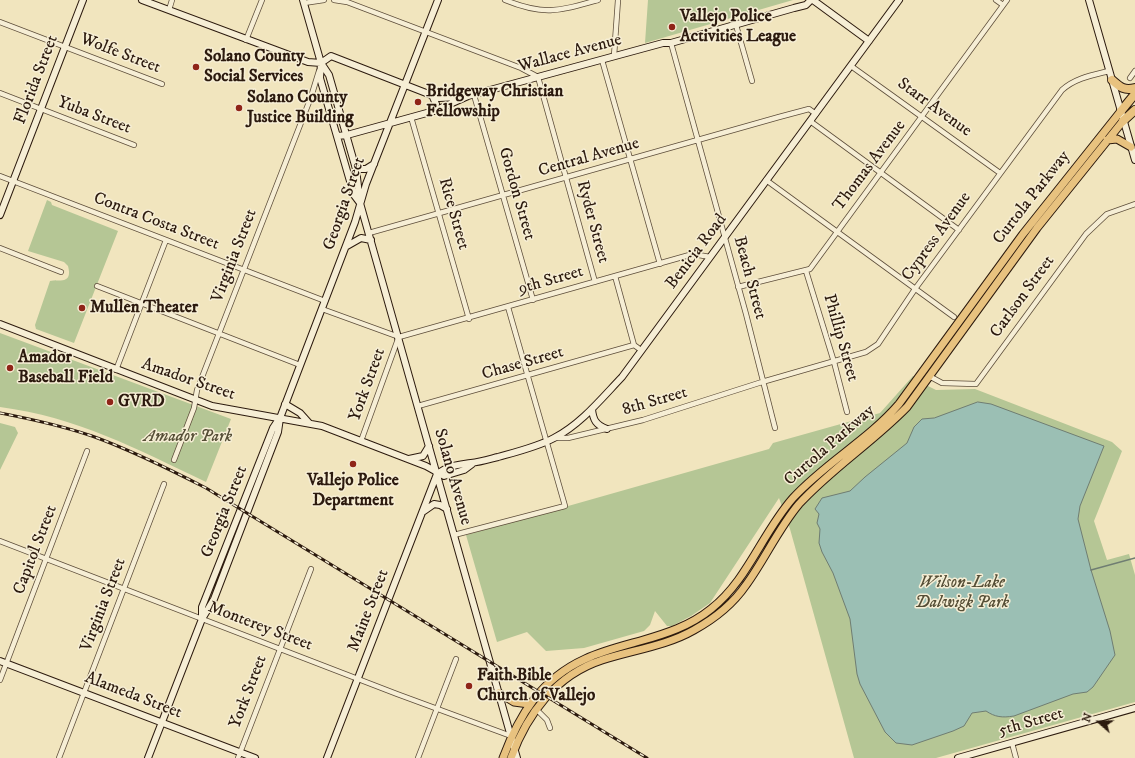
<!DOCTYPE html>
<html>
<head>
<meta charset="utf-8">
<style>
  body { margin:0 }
  #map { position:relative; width:1135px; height:758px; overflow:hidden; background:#f1e5be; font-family:"IM FELL DW Pica",serif }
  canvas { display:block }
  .north { position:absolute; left:1079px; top:702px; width:40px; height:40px; -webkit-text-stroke:3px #f6eed5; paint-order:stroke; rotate:290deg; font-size:11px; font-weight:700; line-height:16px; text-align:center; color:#2c1a0e }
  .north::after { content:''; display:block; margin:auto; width:14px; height:18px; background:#2c1a0e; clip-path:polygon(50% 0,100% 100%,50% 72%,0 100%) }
</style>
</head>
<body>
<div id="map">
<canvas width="1135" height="758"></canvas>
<div class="north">N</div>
</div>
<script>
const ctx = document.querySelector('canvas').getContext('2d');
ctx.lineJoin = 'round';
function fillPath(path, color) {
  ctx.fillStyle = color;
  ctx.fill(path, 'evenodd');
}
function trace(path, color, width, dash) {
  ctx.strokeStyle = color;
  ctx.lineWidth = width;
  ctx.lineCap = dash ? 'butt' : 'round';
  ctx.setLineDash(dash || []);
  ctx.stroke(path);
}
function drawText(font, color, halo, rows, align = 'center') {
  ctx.font = font + ' "IM FELL DW Pica",serif';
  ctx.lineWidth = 3;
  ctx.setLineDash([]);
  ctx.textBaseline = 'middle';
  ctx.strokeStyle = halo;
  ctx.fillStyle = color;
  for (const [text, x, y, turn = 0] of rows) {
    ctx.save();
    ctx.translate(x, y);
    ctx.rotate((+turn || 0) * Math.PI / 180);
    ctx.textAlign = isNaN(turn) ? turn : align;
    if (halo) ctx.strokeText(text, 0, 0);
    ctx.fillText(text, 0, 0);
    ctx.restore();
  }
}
const green = new Path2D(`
  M 648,0 L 793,0 L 645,43 Z
  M 47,200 L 51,202 L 52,205 L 118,231 L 74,343 L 36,329 L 35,325 L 50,281 C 59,279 73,285 68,266 L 64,262 L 28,251 Z
  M 0,333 L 231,419 L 206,482 C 137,449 77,417 0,407 Z
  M 913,376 L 926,385 L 936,390 L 975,389 L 1112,442 L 1122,451 L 1094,521 L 1107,560 L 1129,554 L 1135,575 L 1135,702 L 936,758 L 854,758 L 790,529 L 779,498 L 710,603 L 691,616 L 672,626 L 667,626 L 655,611 L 650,625 L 644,631 L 584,648 L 546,651 L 527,632 L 497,642 L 466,535 L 769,449 L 773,443 L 880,413 Z
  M 0,423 L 15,427 L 18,433 L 0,470 Z`);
const water = new Path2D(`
  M 978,402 L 991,404 L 1104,446 L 1080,506 L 1078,519 L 1091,570 L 1110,631 L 1115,655 L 1093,687 L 1087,692 L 1073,694 L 1014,716 C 1002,718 995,717 986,711 L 972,713 L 964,726 L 953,731 L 912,745 L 896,743 L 885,732 L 860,684 L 857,674 L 850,619 L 833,573 L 822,552 L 819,543 L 820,529 L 817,523 L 819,514 L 815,509 L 822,498 L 850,491 L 865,477 L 907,443 L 914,427 L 922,419 L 934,418 Z`);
const stream = new Path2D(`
  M 1091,570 L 1135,558`);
const street = new Path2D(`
  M 334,0 L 347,2 L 521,68 L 538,77 L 595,282
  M 505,0 C 544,16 559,11 598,0
  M 996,0 L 1003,5
  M 304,3 L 324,0
  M 169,10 L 172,0
  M 0,22 L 162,84
  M 736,25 L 752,81
  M 246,40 L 262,0
  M 671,43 L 746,314 L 775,428
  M 614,56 L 618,0
  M 602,60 L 660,264
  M 851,66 L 1000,173
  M 1130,78 L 1135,71
  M 0,93 L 134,145
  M 474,95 L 533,300
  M 411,117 L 469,319
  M 810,121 L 959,230
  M 0,176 L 325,301
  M 766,180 L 954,317
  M 369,233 L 779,117 L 809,109 L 816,114
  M 0,248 L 61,272
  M 806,271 L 834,362 L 847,412
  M 615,276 L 634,345 L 641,350
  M 97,286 L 300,365
  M 738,287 L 810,269 L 1007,0
  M 322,309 L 399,337
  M 399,337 L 693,254 L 710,257
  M 116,370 L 166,240
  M 929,376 L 942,383 L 976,384 L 1086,234 L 1107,214 L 1135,204
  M 418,406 L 634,345
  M 554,438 L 568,438 L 643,420 L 762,382 L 866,352 L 878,344 L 915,289 L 1062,90 C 1075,78 1093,75 1109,71
  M 361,441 L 398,339
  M 174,460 L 194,408 L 197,390 L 311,97 L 319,71
  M 454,535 L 565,506 L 508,307
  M 0,541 L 397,694 L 511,736
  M 0,680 L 87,451
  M 536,709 L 547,720 L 550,728
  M 1012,743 L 1016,758
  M 59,758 L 164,484
  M 238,758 L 311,569
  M 418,758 L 456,659`);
const secondary = new Path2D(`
  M 142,0 L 308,62 L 321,63 L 331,56 L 439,98 L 460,97
  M 303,0 L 321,63 L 320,78 L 354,195 L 360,203
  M 813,0 L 869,41
  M 1089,0 L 1135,160
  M 321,63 L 329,75 L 356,169 L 360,203 L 517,758
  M 432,95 L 436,104 L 434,111
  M 337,136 L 347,135 L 434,111 L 468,96 L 663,43 L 671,43 L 794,8 L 806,5 L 811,0
  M 356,169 L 366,169 L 374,164
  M 0,215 L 83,0
  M 347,246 L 361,238 L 371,240
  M 0,324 L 212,406 L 322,426 L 426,466 L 444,476 L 464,470 L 472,464
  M 285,404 L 300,413 L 309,423
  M 592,409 C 593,420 596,425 607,429
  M 409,459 L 423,456 L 429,446
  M 437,474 C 449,465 458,465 471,463 C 480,462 490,459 498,457 C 516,452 537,447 554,438 C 581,424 601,399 622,377 L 899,0
  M 424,511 L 434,504 L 440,505 L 447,509
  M 202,619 L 202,607 L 273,428 L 279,419
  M 0,661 L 255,758
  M 148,758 L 202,619 L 214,599 L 278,432 L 280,418 L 355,222 L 366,184 L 438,0
  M 327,758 L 437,474
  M 958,758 L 1135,708`);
const primary = new Path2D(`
  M 1107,140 L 1117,139 L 1131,147
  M 499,693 L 514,702 L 529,704
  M 503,758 C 519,715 541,679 585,659 C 602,651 622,646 640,641 C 665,634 690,626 711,609 C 748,580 762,533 793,498 C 825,463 868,440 899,404 L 1023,234 L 1121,111
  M 511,758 C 527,714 556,675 602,660 C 633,650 666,646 694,630 C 714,619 733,604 746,585 C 765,559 778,529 799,504 C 832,468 873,442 907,407 L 1037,228 L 1123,121`);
const highway = new Path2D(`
  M 1112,80 C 1120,87 1124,91 1135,88
  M 1121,111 L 1135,94
  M 1123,121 L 1135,110`);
const rail = new Path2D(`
  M 0,413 C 31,419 62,426 92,436 C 131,450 169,469 206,488 L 647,758`);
const markers = [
  [672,27,4,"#8f2418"],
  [196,67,4,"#8f2418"],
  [418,102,4,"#8f2418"],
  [239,108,4,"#8f2418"],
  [82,308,4,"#8f2418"],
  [10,368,4,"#8f2418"],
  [110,402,4,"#8f2418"],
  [353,464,4,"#8f2418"],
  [469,686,4,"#8f2418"]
];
const poiNames = [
  ["Vallejo Police",680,17],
  ["Activities League",680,37],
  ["Solano County",204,57],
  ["Social Services",204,77],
  ["Bridgeway Christian",426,92],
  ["Fellowship",426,112],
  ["Solano County",247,98],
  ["Justice Building",247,118],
  ["Mullen Theater",90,308],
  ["Amador",18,358],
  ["Baseball Field",18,378],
  ["GVRD",118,402],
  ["Vallejo Police",353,481,"center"],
  ["Department",353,501,"center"],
  ["Faith Bible",477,676],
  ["Church of Vallejo",477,696]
];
const streetNames = [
  ["Wolfe Street",120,54,21],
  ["Wallace Avenue",570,54,-15],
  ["Florida Street",37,80,-69],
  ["Starr Avenue",934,108,36],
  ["Yuba Street",94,116,21],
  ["Central Avenue",589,158,-16],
  ["Thomas Avenue",870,166,-53],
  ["Gordon Street",516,194,74],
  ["Curtola Parkway",1032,198,-52],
  ["Georgia Street",345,204,-71],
  ["Rice Street",453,214,74],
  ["Contra Costa Street",156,222,21],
  ["Ryder Street",592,222,75],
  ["Cypress Avenue",937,237,-54],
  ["Benicia Road",697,252,-53],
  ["Virginia Street",235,256,-69],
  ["Beach Street",749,278,75],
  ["9th Street",551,281,-16],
  ["Carlson Street",1023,297,-54],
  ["Phillip Street",840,338,74],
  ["Chase Street",523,364,-16],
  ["Amador Street",188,380,19],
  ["York Street",368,385,-70],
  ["8th Street",655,402,-16],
  ["Curtola Parkway",830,446,-41],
  ["Solano Avenue",452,477,74],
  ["Georgia Street",225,512,-68],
  ["Capitol Street",36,550,-69],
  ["Virginia Street",104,605,-69],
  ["Maine Street",369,611,-69],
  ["Monterey Street",260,627,21],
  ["York Street",249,692,-69],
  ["Alameda Street",133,696,21],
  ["5th Street",1031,723,-16]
];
const parkNames = [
  ["Amador Park",188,437],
  ["Wilson-Lake",962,583],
  ["Dalwigk Park",962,603]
];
fillPath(green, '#b5c695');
fillPath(water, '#9bbfb4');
trace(water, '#6f7d72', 1);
trace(stream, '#6f7d72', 1.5);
trace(street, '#5d4d3a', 6);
trace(secondary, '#2c1a0e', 8);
trace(primary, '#2c1a0e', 9);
trace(highway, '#2c1a0e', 10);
trace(street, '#f6eed5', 4.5);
trace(secondary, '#f6eed5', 6);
trace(primary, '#e8c27f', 7);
trace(highway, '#e8c27f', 8);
trace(rail, '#2c1a0e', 3);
trace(rail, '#f6eed5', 1.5, [4.5]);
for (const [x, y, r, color] of markers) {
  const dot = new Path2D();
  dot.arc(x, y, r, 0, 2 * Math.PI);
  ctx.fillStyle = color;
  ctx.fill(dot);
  trace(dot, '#f6eed5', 1.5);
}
drawText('bold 17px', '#2c1a0e', '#f6eed5', poiNames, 'left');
drawText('17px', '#2c1a0e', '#f6eed5', streetNames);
drawText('italic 17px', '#554e36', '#f6eed5', parkNames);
</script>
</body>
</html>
